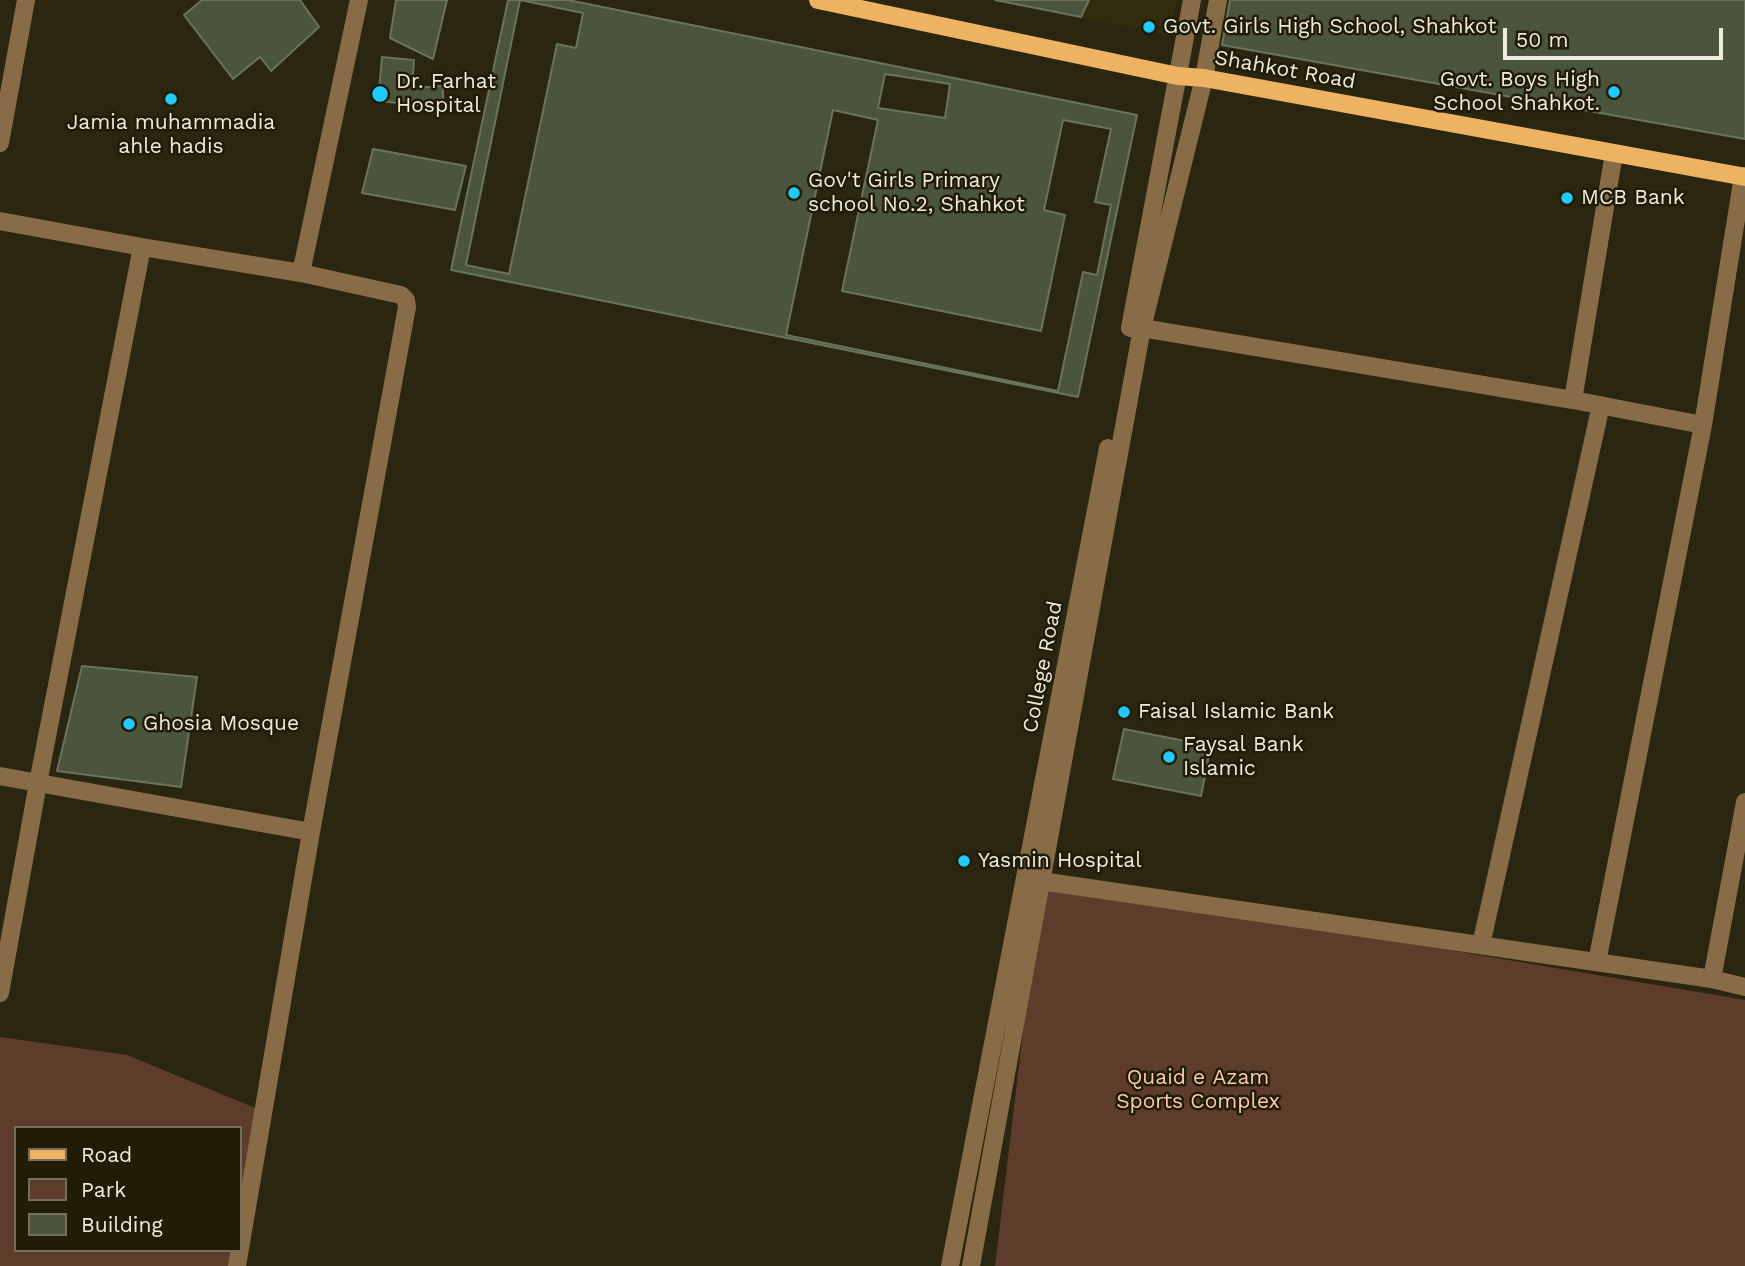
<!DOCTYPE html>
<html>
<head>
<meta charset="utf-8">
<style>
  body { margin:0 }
  #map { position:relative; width:1745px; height:1266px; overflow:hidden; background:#2a260f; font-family:"Work Sans",sans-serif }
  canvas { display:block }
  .legend { position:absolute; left:14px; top:1126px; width:228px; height:126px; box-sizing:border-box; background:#211c06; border:2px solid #736f5c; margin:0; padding:9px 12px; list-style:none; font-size:21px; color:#eeebde }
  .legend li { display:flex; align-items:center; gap:14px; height:35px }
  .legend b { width:35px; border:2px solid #736f5c }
  .scale { position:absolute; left:1503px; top:28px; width:220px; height:32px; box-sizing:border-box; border:4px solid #eeebde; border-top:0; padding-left:9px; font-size:21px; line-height:24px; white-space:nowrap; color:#eeebde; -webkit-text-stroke:5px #211c06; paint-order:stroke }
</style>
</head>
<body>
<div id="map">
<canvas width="1745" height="1266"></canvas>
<ul class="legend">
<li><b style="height:9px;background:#edb262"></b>Road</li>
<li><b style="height:19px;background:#5d3c2c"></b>Park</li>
<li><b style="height:19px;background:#4b543d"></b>Building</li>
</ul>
<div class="scale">50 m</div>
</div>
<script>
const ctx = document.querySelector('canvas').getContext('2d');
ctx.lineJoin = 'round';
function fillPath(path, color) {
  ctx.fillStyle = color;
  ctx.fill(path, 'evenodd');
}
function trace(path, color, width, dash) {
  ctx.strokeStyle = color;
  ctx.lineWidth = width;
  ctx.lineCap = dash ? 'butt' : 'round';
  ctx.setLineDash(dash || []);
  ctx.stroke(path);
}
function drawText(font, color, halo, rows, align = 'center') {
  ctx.font = font + ' "Work Sans",sans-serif';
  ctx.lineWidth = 5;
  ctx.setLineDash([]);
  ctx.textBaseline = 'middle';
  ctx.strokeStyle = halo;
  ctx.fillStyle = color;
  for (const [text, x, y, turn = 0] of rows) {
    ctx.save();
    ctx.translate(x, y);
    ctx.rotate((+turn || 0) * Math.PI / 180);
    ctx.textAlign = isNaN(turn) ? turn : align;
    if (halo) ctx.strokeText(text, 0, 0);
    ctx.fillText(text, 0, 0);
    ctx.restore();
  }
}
const built = new Path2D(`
  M 995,0 L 1177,0 L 1170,36 Z`);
const green = new Path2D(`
  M 1041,881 L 1745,1000 L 1745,1266 L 995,1266 Z
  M 0,1037 L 127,1055 L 265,1112 L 237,1266 L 0,1266 ZM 16,1128 L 240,1128 L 240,1250 L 16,1250 Z`);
const building = new Path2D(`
  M 202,0 L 300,0 L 319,27 L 271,71 L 260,57 L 233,79 L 184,15 Z
  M 396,0 L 447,0 L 433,59 L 390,38 Z
  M 508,0 L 568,0 L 1137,115 L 1078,397 L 451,270 Z
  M 520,0 L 583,13 L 576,48 L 557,44 L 509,274 L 466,265 Z
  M 995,0 L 1089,0 L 1081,17 Z
  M 1230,0 L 1745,0 L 1745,139 L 1222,45 Z
  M 382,57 L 414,60 L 412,88 L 443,86 L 443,103 L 438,107 L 378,101 Z
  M 885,74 L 950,84 L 945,118 L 878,108 Z
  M 833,110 L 878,120 L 842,291 L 1041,331 L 1065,215 L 1044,210 L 1063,120 L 1111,129 L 1095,202 L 1111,205 L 1097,275 L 1083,272 L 1058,391 L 786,335 Z
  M 373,149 L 466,166 L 455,210 L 362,193 Z
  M 82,666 L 197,677 L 181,787 L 57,771 Z
  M 1124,729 L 1211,746 L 1201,796 L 1113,779 Z`);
const minor = new Path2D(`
  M 0,143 L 26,0
  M 0,221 L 142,247 L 301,273
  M 1130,328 L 1192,0
  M 1142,328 L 1573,400 L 1703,425 L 1597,962
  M 1573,400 L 1614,153
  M 1703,425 L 1743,176
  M 0,776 L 311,832
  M 1041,881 L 1712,979 L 1745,987
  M 1481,945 L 1601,405
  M 1712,979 L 1745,802
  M 0,993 L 38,783 L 142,247
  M 237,1266 L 311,832 L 407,307 L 406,300 L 401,295 L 301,273 L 359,0
  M 950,1266 L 1108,448
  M 971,1266 L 1142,328 L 1204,78 L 1218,0`);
const major = new Path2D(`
  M 818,0 L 1178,76 L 1204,78 L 1745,177`);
const markers = [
  [1149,27,7,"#21c9fd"],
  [1614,92,7,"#21c9fd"],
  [380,94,9,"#21c9fd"],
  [171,99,7,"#21c9fd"],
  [794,193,7,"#21c9fd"],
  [1567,198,7,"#21c9fd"],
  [1124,712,7,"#21c9fd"],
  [129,724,7,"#21c9fd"],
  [1169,757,7,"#21c9fd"],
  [964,861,7,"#21c9fd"]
];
const poiNames = [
  ["Govt. Girls High School, Shahkot",1163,27],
  ["Govt. Boys High",1600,80,"right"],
  ["School Shahkot.",1600,104,"right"],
  ["Dr. Farhat",396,82],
  ["Hospital",396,106],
  ["Jamia muhammadia",171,123,"center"],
  ["ahle hadis",171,147,"center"],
  ["Gov't Girls Primary",808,181],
  ["school No.2, Shahkot",808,205],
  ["MCB Bank",1581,198],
  ["Faisal Islamic Bank",1138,712],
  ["Ghosia Mosque",143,724],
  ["Faysal Bank",1183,745],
  ["Islamic",1183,769],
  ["Yasmin Hospital",978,861]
];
const streetNames = [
  ["Shahkot Road",1285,70,10],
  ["College Road",1043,667,-79]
];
const parkNames = [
  ["Quaid e Azam",1198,1078],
  ["Sports Complex",1198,1102]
];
fillPath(built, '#322c0e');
fillPath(green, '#5d3c2c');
fillPath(building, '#4b543d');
trace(building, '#6a735b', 2);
trace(minor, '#886c48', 18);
trace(major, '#edb262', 18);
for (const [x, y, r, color] of markers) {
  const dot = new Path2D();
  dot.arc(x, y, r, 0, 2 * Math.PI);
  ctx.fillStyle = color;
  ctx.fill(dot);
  trace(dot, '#211c06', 2.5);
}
drawText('21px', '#eeebde', '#211c06', poiNames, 'left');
drawText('21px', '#eeebde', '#211c06', streetNames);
drawText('21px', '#fbc9b1', '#211c06', parkNames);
</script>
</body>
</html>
